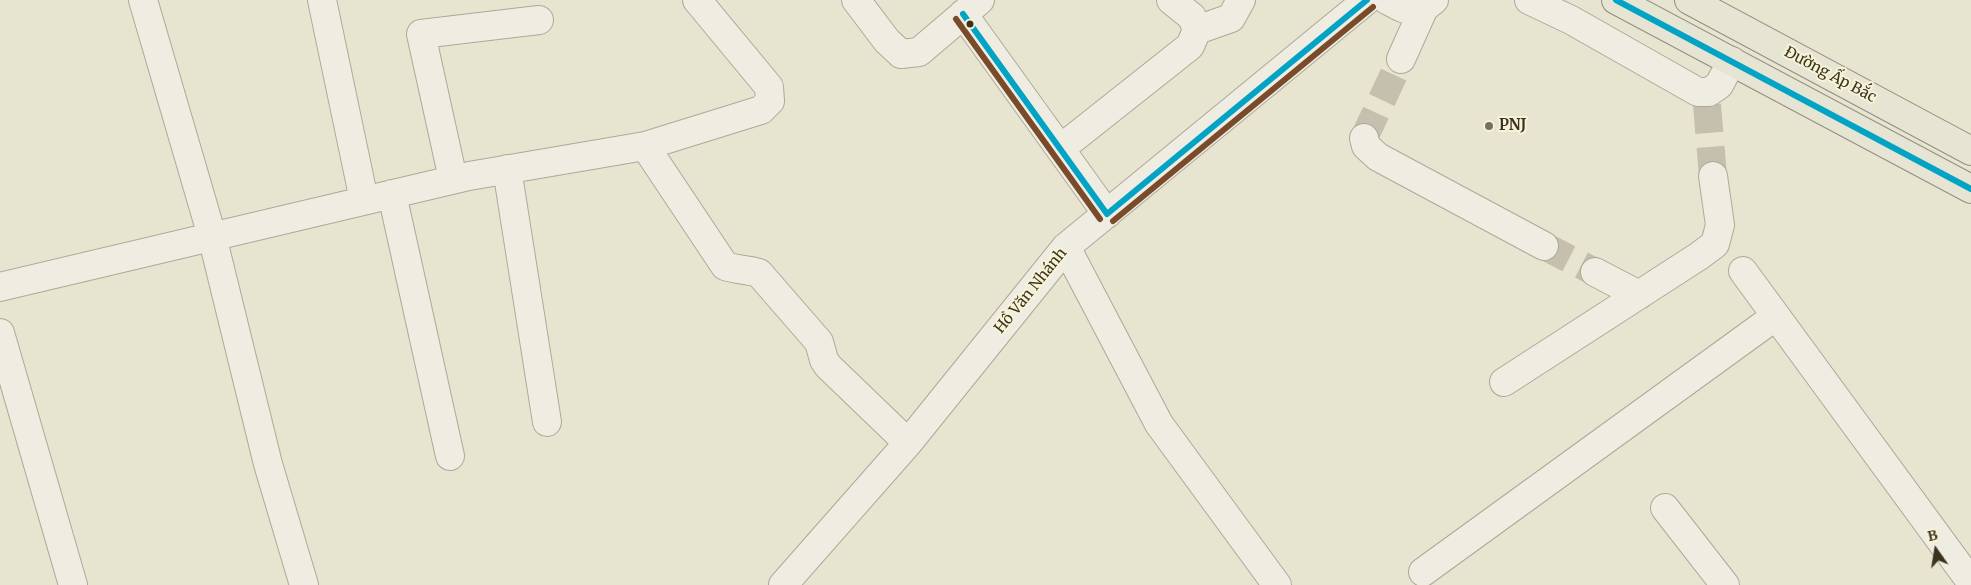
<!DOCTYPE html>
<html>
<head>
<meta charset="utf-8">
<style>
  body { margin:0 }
  #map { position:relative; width:1971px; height:585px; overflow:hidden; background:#e7e4d0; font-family:Merriweather,serif }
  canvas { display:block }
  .north { position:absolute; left:1911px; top:525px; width:50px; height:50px; -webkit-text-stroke:4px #f7f3d7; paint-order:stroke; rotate:347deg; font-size:14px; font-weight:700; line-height:20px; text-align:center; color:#3c3220 }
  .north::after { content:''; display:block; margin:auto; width:18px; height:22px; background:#3c3220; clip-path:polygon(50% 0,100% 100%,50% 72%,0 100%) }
</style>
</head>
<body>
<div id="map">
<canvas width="1971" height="585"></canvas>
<div class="north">B</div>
</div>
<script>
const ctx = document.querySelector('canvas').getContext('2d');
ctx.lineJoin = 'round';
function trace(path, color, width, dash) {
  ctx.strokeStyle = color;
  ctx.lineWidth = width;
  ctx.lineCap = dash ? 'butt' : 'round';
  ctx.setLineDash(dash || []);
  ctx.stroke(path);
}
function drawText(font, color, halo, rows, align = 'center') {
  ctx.font = font + ' Merriweather,serif';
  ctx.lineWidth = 4;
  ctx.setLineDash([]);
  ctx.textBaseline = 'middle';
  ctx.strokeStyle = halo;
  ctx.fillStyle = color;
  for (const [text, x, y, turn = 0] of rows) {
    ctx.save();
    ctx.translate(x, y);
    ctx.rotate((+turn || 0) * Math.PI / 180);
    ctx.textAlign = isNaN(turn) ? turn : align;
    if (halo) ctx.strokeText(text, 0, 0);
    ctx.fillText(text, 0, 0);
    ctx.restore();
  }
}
const minorTunnel = new Path2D(`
  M 1707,105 L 1713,176
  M 1364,138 L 1401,59
  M 1544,246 L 1595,272`);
const minor = new Path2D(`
  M 143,0 L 212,236 L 268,464 L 304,585
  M 322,0 L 364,200
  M 856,0 L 887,41 L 901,54 L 919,52 L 980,0
  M 1387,0 C 1408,11 1415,17 1434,0
  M 1529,0 L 1571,20 L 1698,92 L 1709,92 L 1719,85 L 1732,61
  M 963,14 L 1107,214
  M 1197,30 L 1231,18 L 1241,0
  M 1401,59 L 1423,10
  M 1364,138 L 1366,146 L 1378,157 L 1544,246
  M 645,146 L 725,266 C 736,270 747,269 759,273 L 819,342 L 824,360 L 828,366 L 908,443
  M 1060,149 L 1190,46 L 1197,30 L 1192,17 L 1171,0
  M 507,169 L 547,422
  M 453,179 L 421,34 L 539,20
  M 392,194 L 450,456
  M 1066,247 L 1159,424 L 1277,585
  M 1743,271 L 1968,578
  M 1595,272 L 1639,295
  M 0,287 L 469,176 L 645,146 L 761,110 L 770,101 L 769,87 L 697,0
  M 0,333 L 73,585
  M 1504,382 L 1699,256 L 1715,244 L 1720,225 L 1713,176
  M 1665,508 L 1725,585
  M 1423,572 L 1776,316
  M 783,585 L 908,443 L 1066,247 L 1367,0`);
const major = new Path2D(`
  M 1616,0 L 1971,189
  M 1689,0 L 1971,151`);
const bus1 = new Path2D(`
  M 1616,0 L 1971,189
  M 963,14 L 1107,214
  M 1107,214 L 1367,0`);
const bus2 = new Path2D(`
  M 956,19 L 1100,219
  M 1113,221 L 1373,7`);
const markers = [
  [970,24,4.5,"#3c3220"],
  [1489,126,5,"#78705e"]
];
const streetNames = [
  ["Đường Ấp Bắc",1830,75,28],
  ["Hồ Văn Nhánh",1031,291,-51]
];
const poiNames = [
  ["PNJ",1499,126]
];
trace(minorTunnel, '#c5c0ad', 28, [28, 14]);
trace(minor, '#aca999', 30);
trace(major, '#928e80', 30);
trace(minor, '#efede2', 28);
trace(major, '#e6e4d3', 28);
trace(bus1, '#03a3c5', 6);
trace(bus2, '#7a4b2a', 6);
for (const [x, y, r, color] of markers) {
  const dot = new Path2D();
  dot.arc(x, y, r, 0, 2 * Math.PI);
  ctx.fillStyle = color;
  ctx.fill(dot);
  trace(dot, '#f7f3d7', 2);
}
drawText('15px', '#3c3220', '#f7f3d7', streetNames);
drawText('bold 15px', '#3c3220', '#f7f3d7', poiNames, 'left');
</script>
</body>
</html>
